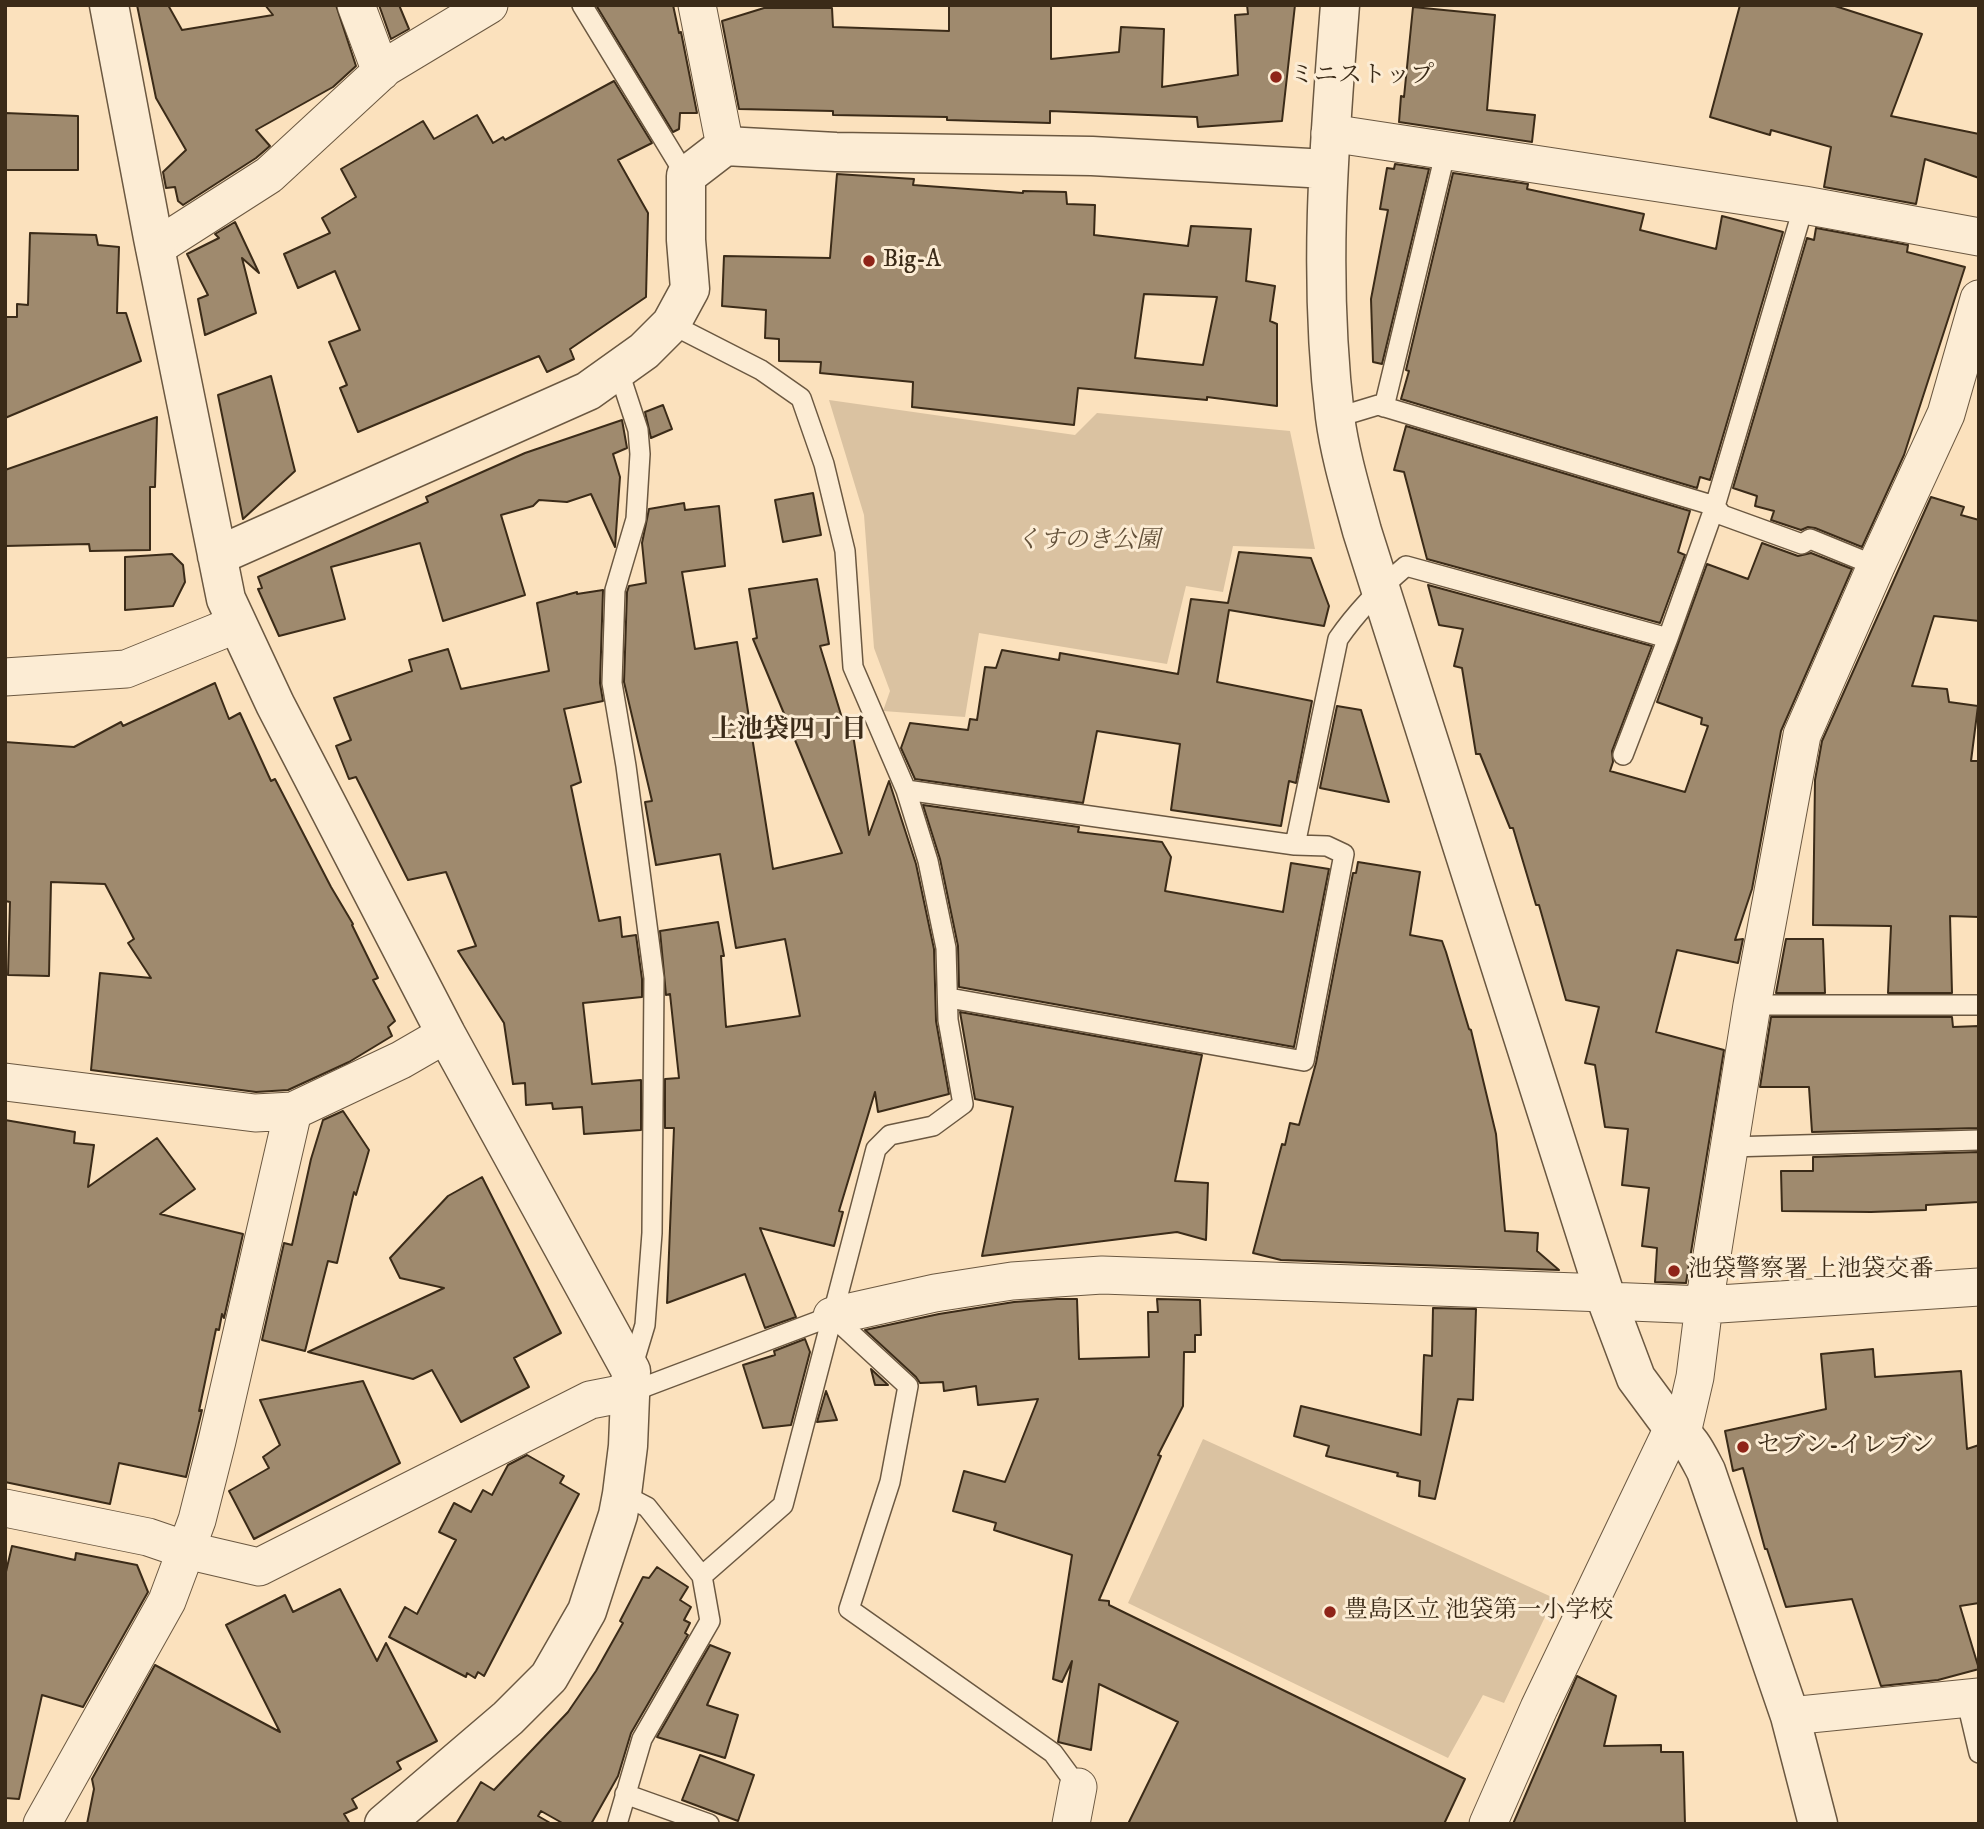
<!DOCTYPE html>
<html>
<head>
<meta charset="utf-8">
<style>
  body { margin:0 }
  #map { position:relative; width:1984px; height:1829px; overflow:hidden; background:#fbe1bd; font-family:"IM FELL DW Pica",serif }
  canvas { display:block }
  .frame { position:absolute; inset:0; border:7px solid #3b2b18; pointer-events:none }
</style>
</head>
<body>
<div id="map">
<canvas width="1984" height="1829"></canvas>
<div class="frame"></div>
</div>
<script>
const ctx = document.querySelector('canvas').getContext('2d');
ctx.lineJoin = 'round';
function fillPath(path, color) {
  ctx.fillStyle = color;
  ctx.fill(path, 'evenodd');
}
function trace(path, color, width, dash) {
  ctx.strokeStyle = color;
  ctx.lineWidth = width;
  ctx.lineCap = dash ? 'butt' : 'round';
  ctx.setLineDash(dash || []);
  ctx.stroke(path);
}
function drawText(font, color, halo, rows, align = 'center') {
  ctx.font = font + ' "IM FELL DW Pica","Noto Serif JP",serif';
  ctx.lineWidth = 6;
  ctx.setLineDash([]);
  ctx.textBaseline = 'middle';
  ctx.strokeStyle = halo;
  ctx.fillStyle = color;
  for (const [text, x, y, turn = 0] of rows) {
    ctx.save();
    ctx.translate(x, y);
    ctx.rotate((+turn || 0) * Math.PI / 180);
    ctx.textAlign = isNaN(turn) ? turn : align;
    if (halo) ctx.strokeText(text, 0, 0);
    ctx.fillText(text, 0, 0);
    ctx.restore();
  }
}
const green = new Path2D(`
  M 829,400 L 1075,435 L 1097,413 L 1290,431 L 1315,549 L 1233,546 L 1223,592 L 1186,586 L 1167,664 L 979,633 L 965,717 L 883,711 L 890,691 L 874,648 L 864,515 Z
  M 1203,1439 L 1554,1598 L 1504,1703 L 1483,1695 L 1448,1758 L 1128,1603 Z`);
const building = new Path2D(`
  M 137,5 L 168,5 L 182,30 L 273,15 L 265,5 L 336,5 L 356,66 L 333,87 L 256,130 L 270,146 L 256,158 L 183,205 L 178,201 L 175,187 L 166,188 L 163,172 L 186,150 L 156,98 Z
  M 379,5 L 399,5 L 409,29 L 391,39 Z
  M 596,5 L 673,5 L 679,33 L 681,32 L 697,113 L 680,113 L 679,129 L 673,132 Z
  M 949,5 L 1051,6 L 1051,59 L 1119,52 L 1121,27 L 1164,29 L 1162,87 L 1238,75 L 1235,15 L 1248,14 L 1247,5 L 1295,5 L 1282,121 L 1198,127 L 1197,117 L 1050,111 L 1050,123 L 947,120 L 947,117 L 833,115 L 833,111 L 739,109 L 722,21 L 764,8 L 832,8 L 833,27 L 949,31 Z
  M 1740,5 L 1832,5 L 1922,34 L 1891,116 L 1979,134 L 1979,178 L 1925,159 L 1916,204 L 1824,187 L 1831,147 L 1771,130 L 1770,135 L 1710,117 Z
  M 1413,7 L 1495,15 L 1487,110 L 1535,115 L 1532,142 L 1399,122 L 1401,96 L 1404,97 Z
  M 614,81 L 652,143 L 618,160 L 648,213 L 646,297 L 570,349 L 574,359 L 547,372 L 539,356 L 358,432 L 340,388 L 347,385 L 329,342 L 360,330 L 335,271 L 298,288 L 284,254 L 330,233 L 322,218 L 356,197 L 341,169 L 423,121 L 434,139 L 477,115 L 493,143 L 503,137 L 505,140 Z
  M 5,113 L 78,116 L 78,170 L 5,170 Z
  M 1395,164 L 1429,169 L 1382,364 L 1373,362 L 1371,299 L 1388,210 L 1380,209 L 1387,168 L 1394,169 Z
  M 1453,173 L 1528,184 L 1527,189 L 1644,214 L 1640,230 L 1716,249 L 1722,216 L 1783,232 L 1710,480 L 1700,477 L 1697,488 L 1401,399 L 1409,371 L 1406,370 Z
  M 837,174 L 914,179 L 913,185 L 1023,193 L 1023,191 L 1066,192 L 1067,204 L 1095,205 L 1094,235 L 1188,246 L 1191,226 L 1251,229 L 1246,281 L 1275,286 L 1270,321 L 1277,324 L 1277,406 L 1207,397 L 1207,400 L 1078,388 L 1074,425 L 912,407 L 913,382 L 820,373 L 821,362 L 779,361 L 779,339 L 765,338 L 766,310 L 722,306 L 724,256 L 830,258 ZM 1144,294 L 1217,297 L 1203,365 L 1135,358 Z
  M 235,222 L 259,273 L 242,258 L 256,313 L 205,335 L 198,299 L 208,295 L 187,254 L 219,238 L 215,234 Z
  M 1816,228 L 1908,245 L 1907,252 L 1965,267 L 1904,455 L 1862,547 L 1815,528 L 1808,527 L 1801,530 L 1771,520 L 1774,511 L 1755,506 L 1757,496 L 1733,488 L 1807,238 L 1814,240 Z
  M 30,233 L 96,235 L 98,245 L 119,247 L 117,313 L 126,313 L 141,361 L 5,418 L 5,317 L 17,317 L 17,304 L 28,305 Z
  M 271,376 L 295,471 L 243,519 L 218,395 Z
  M 663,405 L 672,429 L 651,438 L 645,412 Z
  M 157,417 L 155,487 L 150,487 L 150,550 L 90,551 L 89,544 L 5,546 L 5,470 Z
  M 622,420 L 627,448 L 613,454 L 620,477 L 615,547 L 591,494 L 567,502 L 539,500 L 533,506 L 501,515 L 525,595 L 443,621 L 420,543 L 331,567 L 345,619 L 279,636 L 258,589 L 262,588 L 258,577 L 428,502 L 426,497 L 525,453 Z
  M 1406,426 L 1690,511 L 1678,552 L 1685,555 L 1660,623 L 1427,559 L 1404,472 L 1394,470 Z
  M 813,493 L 821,535 L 783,542 L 775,500 Z
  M 1931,497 L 1964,507 L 1961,515 L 1979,520 L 1979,621 L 1934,616 L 1912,686 L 1947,689 L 1949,702 L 1978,706 L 1971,761 L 1979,761 L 1979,917 L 1950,916 L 1952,993 L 1888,993 L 1891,926 L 1813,925 L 1815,780 L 1822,741 Z
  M 684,503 L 685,510 L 719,506 L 725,566 L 682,572 L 695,649 L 737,642 L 773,869 L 842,853 L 753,639 L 757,638 L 749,589 L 817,579 L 829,644 L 820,646 L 842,718 L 850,716 L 869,835 L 889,781 L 916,864 L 934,949 L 936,1021 L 949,1094 L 878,1112 L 875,1092 L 839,1211 L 843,1212 L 834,1246 L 760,1228 L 796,1317 L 765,1328 L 745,1274 L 667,1303 L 674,1128 L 665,1128 L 665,1079 L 679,1078 L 670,994 L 666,995 L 660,931 L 718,922 L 724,956 L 721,956 L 726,1027 L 800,1016 L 785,939 L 736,948 L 720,854 L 656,865 L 645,802 L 652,801 L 624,682 L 627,592 L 629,586 L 646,583 L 642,543 L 649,509 Z
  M 1762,543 L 1798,556 L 1811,553 L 1852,569 L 1781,731 L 1752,889 L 1735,940 L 1743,939 L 1738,963 L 1677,950 L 1656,1032 L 1724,1050 L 1686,1283 L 1655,1282 L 1657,1248 L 1642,1246 L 1649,1188 L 1622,1185 L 1628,1129 L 1605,1127 L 1595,1065 L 1585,1063 L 1599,1007 L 1566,1000 L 1539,905 L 1536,905 L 1513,828 L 1510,828 L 1480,754 L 1476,754 L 1462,668 L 1454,666 L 1463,629 L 1439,625 L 1428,585 L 1652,646 L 1612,751 L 1613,762 L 1610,771 L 1685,792 L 1708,726 L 1701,724 L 1702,718 L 1657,702 L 1707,564 L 1748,579 Z
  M 1239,552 L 1311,558 L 1329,606 L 1324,626 L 1229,610 L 1217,682 L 1312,701 L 1296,783 L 1289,781 L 1281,826 L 1171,810 L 1180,744 L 1097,731 L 1083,803 L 915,779 L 901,748 L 910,723 L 968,730 L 970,719 L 977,720 L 985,667 L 996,668 L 1002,650 L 1059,660 L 1060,653 L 1178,674 L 1191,599 L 1228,603 Z
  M 172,554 L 183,565 L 185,582 L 173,606 L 125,610 L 125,557 Z
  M 603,590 L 600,683 L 603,701 L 564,709 L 581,782 L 571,786 L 599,921 L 620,917 L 622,937 L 636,935 L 642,979 L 642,997 L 583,1003 L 592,1084 L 641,1080 L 641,1130 L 584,1134 L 582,1107 L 553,1109 L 552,1103 L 526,1105 L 525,1083 L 513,1084 L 504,1023 L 458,951 L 476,946 L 446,872 L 408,880 L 356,777 L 349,779 L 336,746 L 351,740 L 334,698 L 412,671 L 409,660 L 448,649 L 461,689 L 549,671 L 537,603 L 577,592 L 577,594 Z
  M 215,683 L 229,719 L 240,713 L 271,781 L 275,779 L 331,887 L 353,924 L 352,925 L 378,978 L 373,980 L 395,1021 L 388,1027 L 392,1036 L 349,1062 L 288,1090 L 256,1092 L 91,1070 L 100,973 L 151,978 L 128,943 L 134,939 L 105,884 L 51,882 L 49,976 L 8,975 L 10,902 L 5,901 L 5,742 L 74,747 L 121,722 L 123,726 Z
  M 1337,706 L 1361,710 L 1389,802 L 1320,788 Z
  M 923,805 L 1079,827 L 1078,832 L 1162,842 L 1171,857 L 1165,891 L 1283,912 L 1291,863 L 1329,869 L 1294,1047 L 959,987 L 958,946 L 940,859 Z
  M 1358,862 L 1420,872 L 1410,935 L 1442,941 L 1446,952 L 1469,1029 L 1471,1030 L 1496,1134 L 1505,1231 L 1538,1233 L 1537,1251 L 1559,1270 L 1281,1260 L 1253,1253 L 1282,1144 L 1285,1145 L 1290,1123 L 1299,1125 L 1316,1063 L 1353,873 L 1356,873 Z
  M 1786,939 L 1823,939 L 1825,993 L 1776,993 Z
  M 960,1012 L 1202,1055 L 1175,1181 L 1208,1183 L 1206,1240 L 1177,1232 L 982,1256 L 1013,1107 L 975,1099 Z
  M 1771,1017 L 1952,1017 L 1953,1027 L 1979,1026 L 1979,1128 L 1812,1132 L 1809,1087 L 1760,1087 Z
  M 343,1111 L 369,1150 L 356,1195 L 354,1192 L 337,1263 L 328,1261 L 305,1351 L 262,1340 L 284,1243 L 292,1245 L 311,1159 L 323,1120 Z
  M 5,1120 L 75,1132 L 74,1143 L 94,1145 L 88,1187 L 157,1138 L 195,1189 L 160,1214 L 243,1234 L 224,1318 L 222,1314 L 219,1330 L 216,1329 L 199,1411 L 202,1410 L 186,1477 L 119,1463 L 110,1504 L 5,1482 Z
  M 1979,1152 L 1979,1202 L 1926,1205 L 1926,1210 L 1871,1212 L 1782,1211 L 1781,1171 L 1813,1171 L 1813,1157 Z
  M 482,1177 L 561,1333 L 514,1358 L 529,1387 L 461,1422 L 432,1370 L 413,1379 L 308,1352 L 444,1288 L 400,1278 L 390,1258 L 448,1196 Z
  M 1057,1299 L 1077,1299 L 1079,1359 L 1149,1357 L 1148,1312 L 1158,1312 L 1157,1299 L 1200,1300 L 1201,1335 L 1195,1335 L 1195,1352 L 1184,1352 L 1183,1406 L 1158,1455 L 1161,1456 L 1099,1600 L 1109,1601 L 1109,1605 L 1465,1779 L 1444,1824 L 1128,1824 L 1178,1722 L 1099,1684 L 1091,1750 L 1058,1742 L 1072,1661 L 1062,1682 L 1053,1679 L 1072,1555 L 994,1530 L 996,1523 L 953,1511 L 964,1471 L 1005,1482 L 1038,1399 L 978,1405 L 976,1386 L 944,1391 L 943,1382 L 920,1383 L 916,1377 L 865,1330 L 939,1314 L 1014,1302 Z
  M 1433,1308 L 1476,1309 L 1473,1400 L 1458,1399 L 1435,1499 L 1419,1496 L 1420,1481 L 1397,1476 L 1398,1473 L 1326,1456 L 1329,1446 L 1294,1436 L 1301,1406 L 1421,1435 L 1424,1355 L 1432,1356 Z
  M 805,1339 L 810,1352 L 791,1425 L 763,1428 L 743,1365 L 775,1355 L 774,1351 Z
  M 1873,1349 L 1875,1377 L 1961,1371 L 1967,1449 L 1979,1445 L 1979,1603 L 1960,1606 L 1979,1669 L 1938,1680 L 1881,1686 L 1852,1599 L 1786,1607 L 1767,1549 L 1765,1549 L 1743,1468 L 1733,1471 L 1725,1431 L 1826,1409 L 1821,1354 Z
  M 871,1369 L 888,1385 L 875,1385 Z
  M 363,1381 L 400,1463 L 254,1539 L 229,1491 L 269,1468 L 263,1457 L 280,1445 L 260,1400 Z
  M 826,1391 L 837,1420 L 817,1422 Z
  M 527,1455 L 564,1476 L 560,1483 L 579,1494 L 484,1676 L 478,1672 L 475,1678 L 467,1673 L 466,1677 L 389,1637 L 405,1607 L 417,1614 L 456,1540 L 439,1532 L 454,1503 L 471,1512 L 483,1490 L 492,1495 L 508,1465 Z
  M 12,1546 L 75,1560 L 76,1553 L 137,1565 L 148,1592 L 83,1707 L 42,1695 L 19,1799 L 5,1798 L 5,1576 Z
  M 657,1567 L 688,1587 L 680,1600 L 691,1607 L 684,1620 L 690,1623 L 685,1633 L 688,1635 L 631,1733 L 618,1776 L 591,1824 L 564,1824 L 541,1811 L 538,1816 L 552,1824 L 456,1824 L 481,1782 L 494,1790 L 568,1712 L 596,1671 L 623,1623 L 620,1621 L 643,1577 L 649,1578 Z
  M 340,1589 L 377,1661 L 386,1643 L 437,1741 L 397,1762 L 401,1769 L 352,1799 L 357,1808 L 344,1814 L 350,1824 L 87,1824 L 94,1789 L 92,1779 L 155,1665 L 280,1732 L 226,1625 L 285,1595 L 293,1612 Z
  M 710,1645 L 730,1653 L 707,1705 L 738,1715 L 725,1758 L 657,1737 Z
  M 1577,1676 L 1616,1696 L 1604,1746 L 1661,1745 L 1661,1752 L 1683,1752 L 1685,1824 L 1513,1824 Z
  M 700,1755 L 754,1775 L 738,1821 L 682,1800 Z`);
const service = new Path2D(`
  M 582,5 L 686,176
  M 671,324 L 761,370 L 801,398 L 824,464 L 845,551 L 853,667 L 906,790 L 928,861 L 946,948 L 948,1020 L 963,1104 L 933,1126 L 890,1135 L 876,1149 L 783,1505 L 702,1576
  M 618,369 L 638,430 L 640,454 L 636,519 L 615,590 L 612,683 L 626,766 L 654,978 L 652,1233 L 645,1325 L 632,1368
  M 1384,407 L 1446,150
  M 1335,418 L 1378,405 L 1715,506 L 1722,515 L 1802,544 L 1810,539 L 1876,566
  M 1623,755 L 1668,638 L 1715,506 L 1804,205
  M 906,790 L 1295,845 L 1327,846 L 1344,854 L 1304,1061 L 949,998
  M 1295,845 L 1338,639 C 1358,610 1380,588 1406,566 L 1668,638
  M 1752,1005 L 1979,1005
  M 1729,1147 L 1979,1140
  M 631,1392 L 832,1316 L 908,1386 L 890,1482 L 849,1609 L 1053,1753 L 1078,1787
  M 1966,1698 L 1979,1753
  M 625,1794 L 709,1824
  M 617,1824 L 642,1739 L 710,1621 L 702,1576 L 647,1507 L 622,1494`);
const minor = new Path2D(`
  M 356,5 L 381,72
  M 697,5 L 725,146
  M 1330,133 L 1804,205 L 1979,237
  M 155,248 L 269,175 L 386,67 L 489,5
  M 5,677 L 126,669 L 237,624
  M 5,1082 L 255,1113 L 293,1111 L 401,1060 L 446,1034
  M 1607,1301 L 1704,1305 L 1979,1287
  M 832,1316 L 935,1293 L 1012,1281 L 1102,1275 L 1605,1293
  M 1682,1433 L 1695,1377 L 1704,1305 L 1752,1005 L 1802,735 L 1876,566 L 1946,414 L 1979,299
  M 5,1508 L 148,1537 L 186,1550 L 259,1567 L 590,1400 L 631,1392
  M 1790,1716 L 1979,1697
  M 42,1824 L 167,1601 L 186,1550 L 197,1520 L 217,1441 L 293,1111
  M 1071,1824 L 1078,1787
  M 1488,1824 L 1539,1708 L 1673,1428`);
const tertiary = new Path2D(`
  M 109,5 L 153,238 L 226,599 L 275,704 L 446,1034 L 631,1371 L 628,1446 L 622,1494 L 618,1515 L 587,1611 L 549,1677 L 508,1718 L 384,1824
  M 1340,5 C 1329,145 1318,276 1335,417 C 1340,455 1352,494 1362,531 L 1607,1301 L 1636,1378 L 1673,1428 C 1690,1438 1697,1454 1706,1471 L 1790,1716 L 1818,1824
  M 217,556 L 588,391 L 644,351 L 671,324 L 690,289 L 686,240 L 686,176 L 725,146 L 836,152 L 1092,156 L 1327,169`);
const markers = [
  [1276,77,7,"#8f2418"],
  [869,261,7,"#8f2418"],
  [1674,1271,7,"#8f2418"],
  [1743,1447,7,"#8f2418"],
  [1330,1612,7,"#8f2418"]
];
const poiNames = [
  ["ミニストップ",1290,77],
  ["Big-A",883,261],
  ["池袋警察署 上池袋交番",1688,1271],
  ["セブン-イレブン",1757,1447],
  ["豊島区立 池袋第一小学校",1344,1612]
];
const parkNames = [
  ["くすのき公園",1088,542]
];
const neighbourhoodNames = [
  ["上池袋四丁目",789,732]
];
fillPath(green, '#dac2a1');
fillPath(building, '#9f8a6e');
trace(building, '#3b2b18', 2);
trace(service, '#6b5841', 22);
trace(minor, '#6b5841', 39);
trace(tertiary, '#6b5841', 41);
trace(service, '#fcecd4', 19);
trace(minor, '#fcecd4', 37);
trace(tertiary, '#fcecd4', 38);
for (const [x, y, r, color] of markers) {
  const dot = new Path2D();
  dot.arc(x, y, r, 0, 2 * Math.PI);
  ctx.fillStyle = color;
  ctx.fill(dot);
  trace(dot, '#fcecd4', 2.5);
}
drawText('24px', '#3b2b18', '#fcecd4', poiNames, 'left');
drawText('italic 24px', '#63513a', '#fcecd4', parkNames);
drawText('bold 26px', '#3b2b18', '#fcecd4', neighbourhoodNames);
</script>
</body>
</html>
